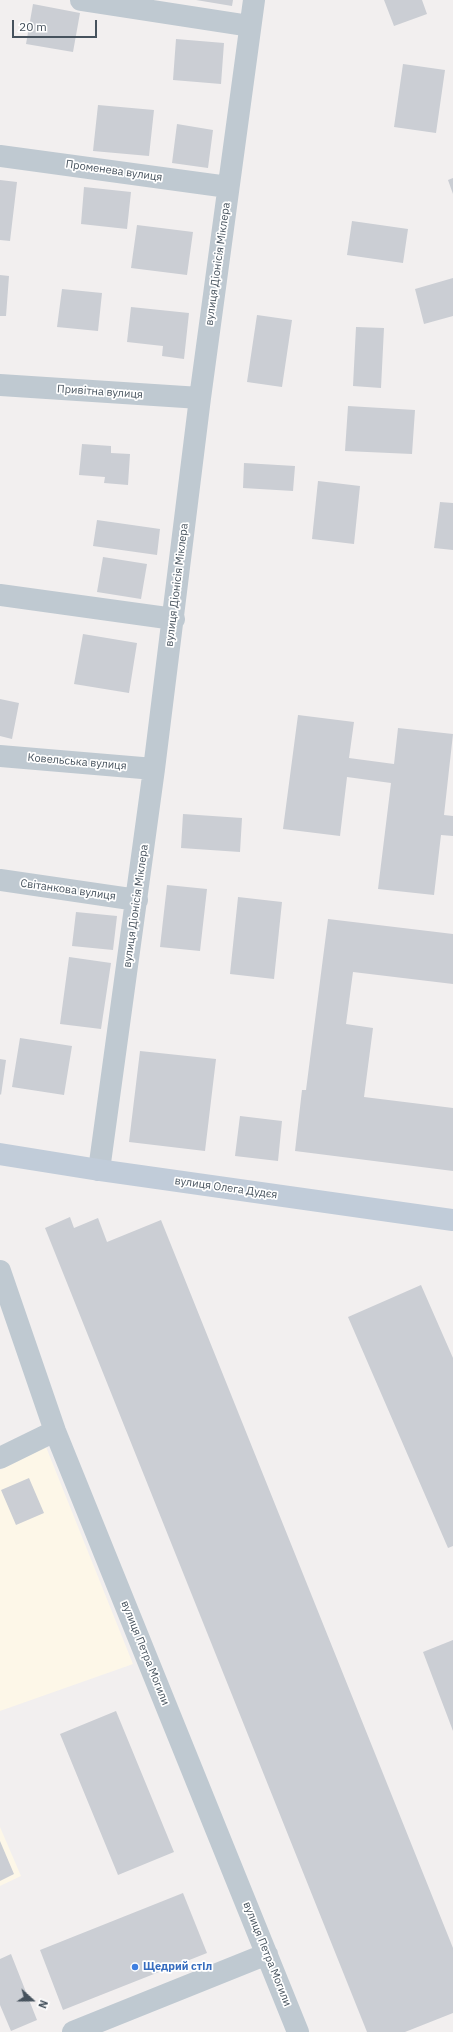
<!DOCTYPE html>
<html>
<head>
<meta charset="utf-8">
<style>
  body { margin:0 }
  #map { position:relative; width:453px; height:2032px; overflow:hidden; background:#f2efef; font-family:"IBM Plex Sans",sans-serif }
  canvas { display:block }
  .north { position:absolute; left:12px; top:1980px; width:40px; height:40px; -webkit-text-stroke:3px #fff; paint-order:stroke; rotate:111deg; font-size:11px; font-weight:700; line-height:16px; text-align:center; color:#46525d }
  .north::after { content:''; display:block; margin:auto; width:14px; height:18px; background:#46525d; clip-path:polygon(50% 0,100% 100%,50% 72%,0 100%) }
  .scale { position:absolute; left:12px; top:20px; width:85px; height:18px; box-sizing:border-box; border:2px solid #46525d; border-top:0; padding-left:5px; font-size:12px; line-height:14px; white-space:nowrap; color:#46525d; -webkit-text-stroke:3px #fff; paint-order:stroke }
</style>
</head>
<body>
<div id="map">
<canvas width="453" height="2032"></canvas>
<div class="north">N</div>
<div class="scale">20 m</div>
</div>
<script>
const ctx = document.querySelector('canvas').getContext('2d');
ctx.lineJoin = 'round';
function fillPath(path, color) {
  ctx.fillStyle = color;
  ctx.fill(path, 'evenodd');
}
function trace(path, color, width, dash) {
  ctx.strokeStyle = color;
  ctx.lineWidth = width;
  ctx.lineCap = dash ? 'butt' : 'round';
  ctx.setLineDash(dash || []);
  ctx.stroke(path);
}
function drawText(font, color, halo, rows, align = 'center') {
  ctx.font = font + ' "IBM Plex Sans",sans-serif';
  ctx.lineWidth = 3.5;
  ctx.setLineDash([]);
  ctx.textBaseline = 'middle';
  ctx.strokeStyle = halo;
  ctx.fillStyle = color;
  for (const [text, x, y, turn = 0] of rows) {
    ctx.save();
    ctx.translate(x, y);
    ctx.rotate((+turn || 0) * Math.PI / 180);
    ctx.textAlign = isNaN(turn) ? turn : align;
    if (halo) ctx.strokeText(text, 0, 0);
    ctx.fillText(text, 0, 0);
    ctx.restore();
  }
}
const commercial = new Path2D(`
  M 46,1447 L 133,1664 L 0,1711 L 0,1470 Z
  M 0,1827 L 21,1876 L 0,1886 Z`);
const building = new Path2D(`
  M 196,0 L 233,0 L 232,6 Z
  M 384,0 L 422,0 L 427,14 L 394,26 Z
  M 33,4 L 80,13 L 73,52 L 26,44 Z
  M 176,39 L 224,43 L 221,84 L 173,80 Z
  M 403,64 L 445,70 L 436,133 L 394,127 Z
  M 98,105 L 154,110 L 149,156 L 93,151 Z
  M 177,124 L 213,130 L 208,168 L 172,163 Z
  M 453,178 L 453,194 L 448,180 Z
  M 0,180 L 17,182 L 10,241 L 0,240 Z
  M 84,187 L 131,192 L 127,229 L 81,224 Z
  M 352,221 L 408,229 L 403,263 L 347,255 Z
  M 137,225 L 193,232 L 187,275 L 131,268 Z
  M 0,275 L 9,276 L 6,316 L 0,316 Z
  M 453,278 L 453,316 L 424,324 L 415,289 Z
  M 62,289 L 102,293 L 98,331 L 57,327 Z
  M 131,307 L 189,313 L 184,359 L 162,356 L 163,346 L 127,342 Z
  M 257,315 L 292,320 L 282,387 L 247,382 Z
  M 356,327 L 384,328 L 381,388 L 353,386 Z
  M 348,406 L 415,410 L 412,454 L 345,451 Z
  M 82,444 L 111,446 L 111,453 L 130,454 L 128,485 L 104,483 L 105,477 L 79,475 Z
  M 244,463 L 295,466 L 293,491 L 243,488 Z
  M 318,481 L 360,486 L 354,544 L 312,539 Z
  M 440,502 L 453,503 L 453,550 L 434,548 Z
  M 97,520 L 160,529 L 157,555 L 93,546 Z
  M 103,557 L 147,564 L 141,599 L 97,592 Z
  M 83,634 L 137,643 L 129,693 L 74,684 Z
  M 0,699 L 19,703 L 12,739 L 0,736 Z
  M 298,715 L 354,722 L 349,758 L 394,764 L 398,728 L 453,734 L 444,815 L 453,816 L 453,836 L 441,835 L 434,895 L 378,889 L 391,783 L 347,777 L 340,836 L 283,829 Z
  M 183,814 L 242,818 L 240,852 L 181,848 Z
  M 167,885 L 207,889 L 200,951 L 160,947 Z
  M 238,897 L 282,902 L 274,979 L 230,974 Z
  M 76,912 L 117,916 L 113,950 L 72,946 Z
  M 328,919 L 453,934 L 453,984 L 353,972 L 346,1024 L 373,1028 L 364,1097 L 453,1108 L 453,1171 L 295,1151 L 302,1090 L 306,1090 Z
  M 69,957 L 111,963 L 101,1029 L 60,1024 Z
  M 20,1038 L 72,1046 L 64,1095 L 12,1087 Z
  M 140,1051 L 216,1059 L 205,1151 L 129,1142 Z
  M 0,1059 L 6,1060 L 1,1095 L 0,1094 Z
  M 240,1116 L 282,1121 L 278,1161 L 235,1156 Z
  M 70,1217 L 74,1228 L 98,1218 L 107,1242 L 161,1220 L 453,1948 L 453,2013 L 405,2032 L 367,2032 L 45,1228 Z
  M 421,1285 L 453,1358 L 453,1546 L 448,1548 L 348,1317 Z
  M 29,1478 L 44,1513 L 16,1525 L 1,1490 Z
  M 453,1640 L 453,1731 L 423,1652 Z
  M 116,1711 L 174,1852 L 118,1875 L 60,1734 Z
  M 0,1841 L 14,1874 L 0,1881 Z
  M 183,1893 L 207,1953 L 63,2010 L 40,1950 Z
  M 11,1954 L 37,2020 L 11,2031 L 0,2005 L 0,1959 Z`);
const minor = new Path2D(`
  M 81,0 L 250,26
  M 0,156 L 228,187
  M 0,385 L 200,398
  M 0,595 L 174,619
  M 0,756 L 154,769
  M 0,880 L 137,900
  M 99,1170 L 154,769 L 200,398 L 254,0
  M 0,1271 L 55,1431 L 298,2032
  M 0,1458 L 55,1431
  M 73,2032 L 267,1954`);
const secondary = new Path2D(`
  M 0,1154 L 99,1170 L 453,1220`);
const markers = [
  [135,1967,4,"#3f7fe0"]
];
const streetNames = [
  ["Променева вулиця",114,171,8],
  ["вулиця Діонісія Міклера",218,264,-82],
  ["Привітна вулиця",100,392,4],
  ["вулиця Діонісія Міклера",177,585,-83],
  ["Ковельська вулиця",77,762,5],
  ["Світанкова вулиця",68,890,8],
  ["вулиця Діонісія Міклера",136,906,-82],
  ["вулиця Олега Дудєя",226,1188,8],
  ["вулиця Петра Могили",145,1653,68],
  ["вулиця Петра Могили",267,1954,68]
];
const shopNames = [
  ["Щедрий стіл",143,1967]
];
fillPath(commercial, '#fdf7e8');
fillPath(building, '#cbced4');
trace(minor, '#bfc9d1', 22);
trace(secondary, '#c1ccd9', 22);
for (const [x, y, r, color] of markers) {
  const dot = new Path2D();
  dot.arc(x, y, r, 0, 2 * Math.PI);
  ctx.fillStyle = color;
  ctx.fill(dot);
  trace(dot, '#fff', 1.5);
}
drawText('11px', '#46525d', '#fff', streetNames);
drawText('bold 11px', '#366cbe', '#fff', shopNames, 'left');
</script>
</body>
</html>
